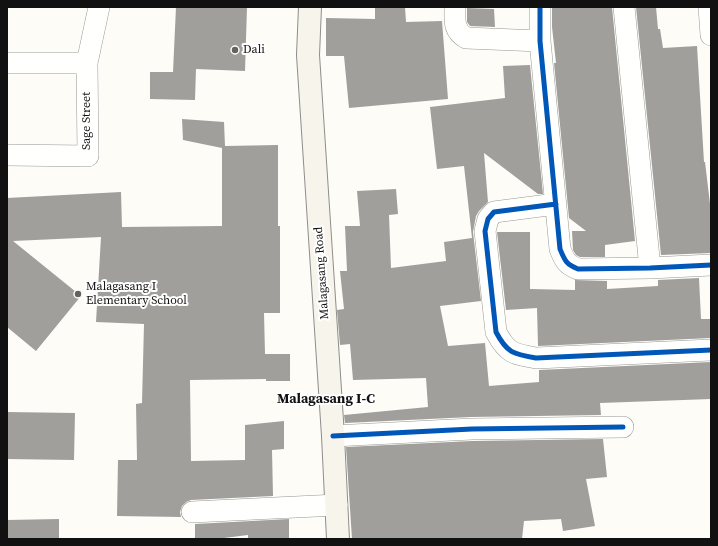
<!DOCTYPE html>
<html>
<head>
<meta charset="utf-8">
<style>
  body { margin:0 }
  #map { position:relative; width:718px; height:546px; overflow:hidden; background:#fdfcf7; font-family:"Source Serif 4",serif }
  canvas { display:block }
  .frame { position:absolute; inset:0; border:8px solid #111; pointer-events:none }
</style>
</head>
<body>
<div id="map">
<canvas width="718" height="546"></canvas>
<div class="frame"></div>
</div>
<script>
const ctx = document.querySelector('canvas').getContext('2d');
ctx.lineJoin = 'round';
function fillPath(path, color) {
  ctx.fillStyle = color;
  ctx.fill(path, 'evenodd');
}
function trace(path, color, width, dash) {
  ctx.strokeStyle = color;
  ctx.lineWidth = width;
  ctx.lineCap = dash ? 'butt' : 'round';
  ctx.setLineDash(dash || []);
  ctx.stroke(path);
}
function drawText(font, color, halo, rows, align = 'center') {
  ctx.font = font + ' "Source Serif 4",serif';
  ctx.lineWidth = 4;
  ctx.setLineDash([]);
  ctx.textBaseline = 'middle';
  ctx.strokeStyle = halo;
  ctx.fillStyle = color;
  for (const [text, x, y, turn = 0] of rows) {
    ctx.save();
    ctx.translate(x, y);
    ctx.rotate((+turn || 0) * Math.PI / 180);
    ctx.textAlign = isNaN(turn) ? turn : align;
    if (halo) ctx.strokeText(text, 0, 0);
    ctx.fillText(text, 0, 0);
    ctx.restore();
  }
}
const building = new Path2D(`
  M 176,7 L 247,7 L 245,71 L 196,69 L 195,100 L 150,99 L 150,72 L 173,72 Z
  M 375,7 L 405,7 L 406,22 L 442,21 L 448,99 L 349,108 L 344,56 L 326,56 L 326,18 L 375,19 Z
  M 552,7 L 612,7 L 635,241 L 605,245 L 605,257 L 580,257 L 576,255 L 573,250 L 572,231 L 586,231 L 569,218 L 554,63 L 556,63 L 552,27 Z
  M 636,7 L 656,7 L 658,29 L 660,29 L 663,48 L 697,46 L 704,162 L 705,162 L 711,212 L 711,253 L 661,255 Z
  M 467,8 L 494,9 L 495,27 L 470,26 L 467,22 Z
  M 530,65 L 543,194 L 538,194 L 484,153 L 488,202 L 479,211 L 476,216 L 473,232 L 481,301 L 440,306 L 448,346 L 485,343 L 489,386 L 539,382 L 539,370 L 711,362 L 711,399 L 600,403 L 601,415 L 471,417 L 345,423 L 344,415 L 428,407 L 426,378 L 353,380 L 350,344 L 340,345 L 337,310 L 344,309 L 340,271 L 347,271 L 345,226 L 360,226 L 357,191 L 396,189 L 398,214 L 389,215 L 391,268 L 446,261 L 444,242 L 472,238 L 464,166 L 437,169 L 430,107 L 505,98 L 503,66 Z
  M 182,119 L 224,122 L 225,146 L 278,145 L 278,226 L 280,226 L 280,313 L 264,313 L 265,354 L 290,354 L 290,381 L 266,381 L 266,379 L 190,380 L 191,461 L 245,460 L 245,425 L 284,421 L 284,449 L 272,450 L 273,496 L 191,500 L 186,502 L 182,506 L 180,512 L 181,517 L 117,516 L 118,460 L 137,460 L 136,404 L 142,403 L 144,324 L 96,322 L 101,237 L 13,241 L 81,296 L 36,351 L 7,327 L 7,198 L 121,192 L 122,227 L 222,226 L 222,148 L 183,140 Z
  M 497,232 L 530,232 L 530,289 L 575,290 L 575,280 L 607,281 L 607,289 L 658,286 L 658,280 L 699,278 L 701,319 L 711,319 L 711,338 L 538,346 L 537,308 L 506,310 Z
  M 7,412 L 75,413 L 74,460 L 7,459 Z
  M 603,439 L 607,477 L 586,479 L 595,526 L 563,531 L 561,519 L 524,521 L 522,539 L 352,539 L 346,447 L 472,441 Z
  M 59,519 L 59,539 L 7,539 L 7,520 Z
  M 289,519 L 289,539 L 248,539 L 248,535 L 216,539 L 195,539 L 195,524 Z`);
const minor = new Path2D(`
  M 455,7 C 455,21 453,30 466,38 L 540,41
  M 540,7 L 540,41 L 560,249 C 565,261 566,264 578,269 L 650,268 L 711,265
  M 624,7 L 650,268
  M 709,7 L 711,35
  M 7,63 L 87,63
  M 7,155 L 88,156 L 87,63 L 99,7
  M 556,204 L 494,212 L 488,219 L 485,231 L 496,332 C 507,353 513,354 536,358 L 711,350
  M 333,436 L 472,429 L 623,427
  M 192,512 L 337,505`);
const secondary = new Path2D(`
  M 310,7 L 308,55 L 333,436 L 338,539`);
const cycleway = new Path2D(`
  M 540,7 L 540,41 L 560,249 C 565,261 566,264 578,269 L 650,268 L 711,265
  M 556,204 L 494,212 L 488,219 L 485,231 L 496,332 C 507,353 513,354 536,358 L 711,350
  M 333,436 L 472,429 L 623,427`);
const markers = [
  [235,50,4,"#646362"],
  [78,294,4,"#646362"]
];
const poiNames = [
  ["Dali",243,50],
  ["Malagasang I",86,287],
  ["Elementary School",86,301]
];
const streetNames = [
  ["Sage Street",87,121,-90],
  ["Malagasang Road",322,273,-94]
];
const quarterNames = [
  ["Malagasang I-C",326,399]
];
fillPath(building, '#a19f9c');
trace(minor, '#979795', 22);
trace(secondary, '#8e8d8b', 24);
trace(minor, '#fffffe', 21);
trace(secondary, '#f6f4eb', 22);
trace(cycleway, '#0057b8', 5);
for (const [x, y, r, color] of markers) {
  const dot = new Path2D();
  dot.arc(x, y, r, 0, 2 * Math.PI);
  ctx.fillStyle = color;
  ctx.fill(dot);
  trace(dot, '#fff', 1.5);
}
drawText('12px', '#111', '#fff', poiNames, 'left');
drawText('12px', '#111', '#fff', streetNames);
drawText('bold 14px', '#111', '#fff', quarterNames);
</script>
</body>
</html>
